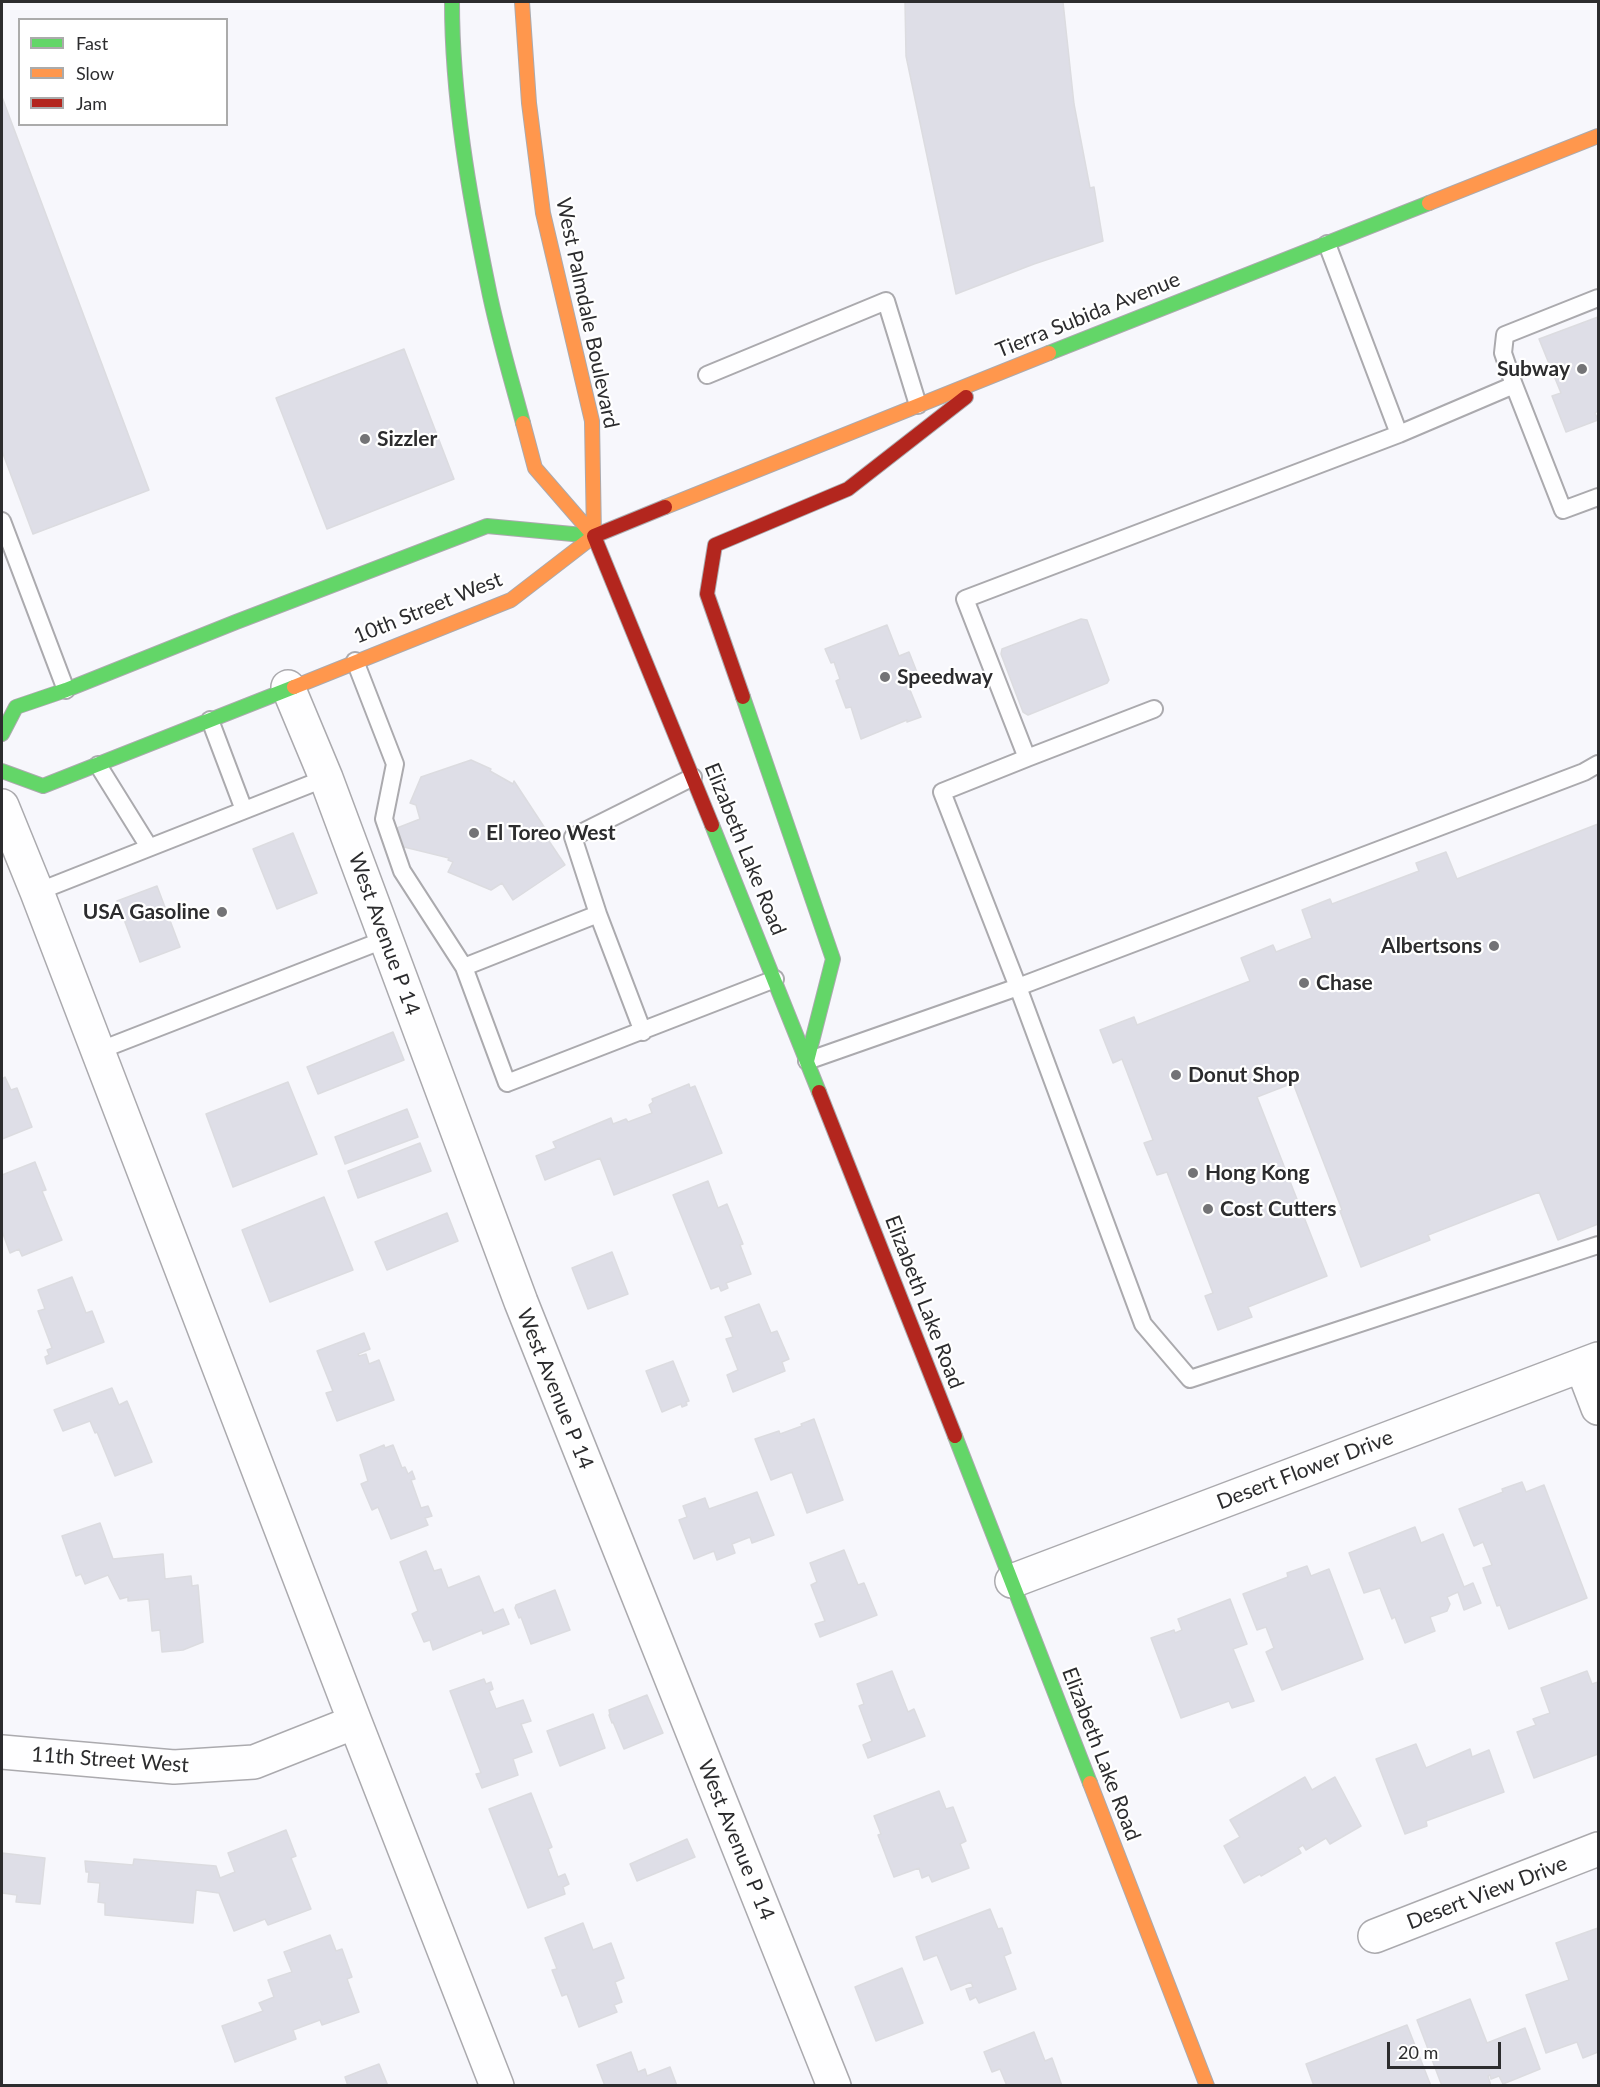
<!DOCTYPE html>
<html>
<head>
<meta charset="utf-8">
<style>
  body { margin:0 }
  #map { position:relative; width:1600px; height:2087px; overflow:hidden; background:#f7f7fc; font-family:Lato,sans-serif }
  canvas { display:block }
  .frame { position:absolute; inset:0; border:3px solid #2c2c2e; pointer-events:none }
  .legend { position:absolute; left:18px; top:18px; width:210px; height:108px; box-sizing:border-box; background:#fff; border:2px solid #ababab; margin:0; padding:8px 10px; list-style:none; font-size:18px; color:#2c2c2e }
  .legend li { display:flex; align-items:center; gap:12px; height:30px }
  .legend b { width:30px; border:2px solid #ababab }
  .scale { position:absolute; left:1387px; top:2042px; width:114px; height:27px; box-sizing:border-box; border:3px solid #2c2c2e; border-top:0; padding-left:8px; font-size:18px; line-height:21px; white-space:nowrap; color:#2c2c2e; -webkit-text-stroke:4px #fff; paint-order:stroke }
</style>
</head>
<body>
<div id="map">
<canvas width="1600" height="2087"></canvas>
<div class="frame"></div>
<ul class="legend">
<li><b style="height:8px;background:#63d668"></b>Fast</li>
<li><b style="height:8px;background:#ff974d"></b>Slow</li>
<li><b style="height:8px;background:#b3261e"></b>Jam</li>
</ul>
<div class="scale">20 m</div>
</div>
<script>
const ctx = document.querySelector('canvas').getContext('2d');
ctx.lineJoin = 'round';
function fillPath(path, color) {
  ctx.fillStyle = color;
  ctx.fill(path, 'evenodd');
}
function trace(path, color, width, dash) {
  ctx.strokeStyle = color;
  ctx.lineWidth = width;
  ctx.lineCap = dash ? 'butt' : 'round';
  ctx.setLineDash(dash || []);
  ctx.stroke(path);
}
function drawText(font, color, halo, rows, align = 'center') {
  ctx.font = font + ' Lato,sans-serif';
  ctx.lineWidth = 4.5;
  ctx.setLineDash([]);
  ctx.textBaseline = 'middle';
  ctx.strokeStyle = halo;
  ctx.fillStyle = color;
  for (const [text, x, y, turn = 0] of rows) {
    ctx.save();
    ctx.translate(x, y);
    ctx.rotate((+turn || 0) * Math.PI / 180);
    ctx.textAlign = isNaN(turn) ? turn : align;
    if (halo) ctx.strokeText(text, 0, 0);
    ctx.fillText(text, 0, 0);
    ctx.restore();
  }
}
const building = new Path2D(`
  M 905,2 L 1063,2 L 1074,104 L 1090,188 L 1094,187 L 1103,241 L 1034,264 L 956,294 L 906,56 Z
  M 2,97 L 149,490 L 33,534 L 2,451 Z
  M 1598,317 L 1598,411 L 1595,413 L 1598,420 L 1566,432 L 1552,396 L 1561,393 L 1539,339 Z
  M 404,349 L 454,479 L 327,529 L 276,398 Z
  M 1081,619 L 1087,620 L 1109,680 L 1107,683 L 1028,715 L 1023,712 L 1001,654 L 1002,649 Z
  M 887,625 L 899,656 L 909,652 L 920,680 L 908,685 L 921,717 L 907,722 L 907,720 L 861,739 L 851,707 L 846,708 L 836,681 L 840,679 L 834,662 L 831,663 L 825,649 Z
  M 471,760 L 491,769 L 490,771 L 513,784 L 514,781 L 552,839 L 549,841 L 565,865 L 513,900 L 502,883 L 491,890 L 448,872 L 453,862 L 448,860 L 449,858 L 404,847 L 397,828 L 420,819 L 416,805 L 410,803 L 421,777 Z
  M 1598,824 L 1598,1224 L 1558,1240 L 1539,1192 L 1428,1235 L 1430,1240 L 1361,1267 L 1340,1211 L 1342,1210 L 1293,1083 L 1257,1097 L 1327,1276 L 1248,1307 L 1252,1317 L 1218,1330 L 1205,1296 L 1213,1293 L 1167,1172 L 1157,1175 L 1144,1143 L 1153,1140 L 1122,1059 L 1113,1063 L 1100,1030 L 1134,1017 L 1137,1025 L 1250,981 L 1241,958 L 1273,945 L 1276,952 L 1312,938 L 1302,910 L 1330,899 L 1332,904 L 1419,871 L 1416,863 L 1446,852 L 1457,879 Z
  M 293,833 L 317,893 L 277,909 L 253,849 Z
  M 157,886 L 180,947 L 140,962 L 117,901 Z
  M 393,1032 L 404,1060 L 318,1094 L 307,1067 Z
  M 5,1077 L 11,1090 L 17,1088 L 32,1127 L 2,1139 L 2,1079 Z
  M 288,1082 L 317,1154 L 233,1187 L 206,1114 Z
  M 689,1084 L 690,1088 L 695,1086 L 722,1153 L 614,1195 L 600,1158 L 545,1180 L 536,1156 L 556,1148 L 553,1142 L 611,1118 L 613,1124 L 626,1119 L 628,1122 L 652,1113 L 649,1105 L 653,1102 L 652,1099 Z
  M 407,1109 L 418,1137 L 345,1164 L 335,1137 Z
  M 420,1143 L 431,1171 L 358,1198 L 348,1171 Z
  M 35,1162 L 46,1190 L 42,1191 L 62,1240 L 22,1256 L 19,1249 L 10,1253 L 2,1231 L 2,1175 Z
  M 708,1181 L 718,1208 L 727,1204 L 743,1244 L 740,1245 L 751,1274 L 726,1283 L 728,1288 L 721,1291 L 719,1286 L 711,1289 L 673,1195 Z
  M 324,1197 L 353,1270 L 270,1302 L 242,1230 Z
  M 447,1213 L 458,1241 L 387,1270 L 375,1242 Z
  M 612,1252 L 628,1294 L 588,1309 L 572,1268 Z
  M 72,1277 L 86,1313 L 92,1311 L 104,1342 L 47,1364 L 45,1357 L 49,1355 L 47,1350 L 52,1348 L 38,1311 L 45,1309 L 38,1290 Z
  M 759,1304 L 771,1333 L 777,1331 L 789,1359 L 782,1362 L 785,1371 L 733,1392 L 727,1375 L 738,1370 L 726,1339 L 733,1337 L 725,1317 Z
  M 364,1333 L 370,1349 L 358,1354 L 359,1356 L 366,1354 L 369,1364 L 379,1360 L 394,1400 L 337,1421 L 326,1393 L 333,1391 L 317,1351 Z
  M 673,1361 L 689,1401 L 686,1402 L 687,1405 L 682,1407 L 681,1404 L 662,1412 L 646,1371 Z
  M 112,1388 L 119,1405 L 127,1401 L 152,1462 L 115,1476 L 97,1432 L 95,1433 L 90,1421 L 63,1431 L 54,1410 Z
  M 814,1419 L 843,1500 L 807,1513 L 792,1472 L 771,1480 L 755,1439 L 779,1431 L 780,1434 L 802,1426 L 801,1424 Z
  M 384,1445 L 385,1448 L 393,1445 L 402,1468 L 405,1467 L 408,1474 L 412,1471 L 415,1479 L 411,1480 L 421,1508 L 428,1506 L 432,1516 L 425,1518 L 428,1525 L 391,1539 L 378,1507 L 372,1510 L 361,1484 L 368,1481 L 360,1455 Z
  M 1522,1482 L 1526,1492 L 1544,1485 L 1587,1598 L 1509,1629 L 1500,1605 L 1497,1606 L 1483,1568 L 1492,1565 L 1483,1542 L 1474,1546 L 1459,1509 L 1503,1492 L 1502,1489 Z
  M 757,1492 L 774,1535 L 752,1543 L 750,1537 L 732,1544 L 735,1553 L 717,1560 L 714,1551 L 694,1559 L 679,1520 L 687,1517 L 683,1506 L 705,1498 L 709,1509 Z
  M 100,1523 L 113,1559 L 163,1554 L 165,1579 L 191,1576 L 192,1586 L 198,1585 L 203,1642 L 183,1650 L 162,1652 L 160,1630 L 152,1631 L 149,1599 L 128,1601 L 128,1597 L 120,1599 L 108,1575 L 85,1584 L 81,1574 L 76,1576 L 62,1536 Z
  M 1415,1527 L 1421,1543 L 1443,1534 L 1464,1587 L 1473,1583 L 1481,1603 L 1464,1610 L 1458,1592 L 1447,1597 L 1450,1604 L 1447,1611 L 1430,1617 L 1435,1631 L 1405,1643 L 1395,1617 L 1392,1619 L 1380,1588 L 1364,1593 L 1349,1553 Z
  M 844,1550 L 858,1585 L 864,1583 L 877,1615 L 820,1637 L 815,1624 L 825,1621 L 811,1585 L 817,1582 L 810,1563 Z
  M 426,1551 L 434,1571 L 441,1569 L 448,1588 L 479,1576 L 494,1613 L 503,1609 L 509,1624 L 483,1634 L 482,1630 L 433,1650 L 430,1640 L 424,1642 L 412,1614 L 418,1611 L 400,1562 Z
  M 1307,1566 L 1311,1576 L 1329,1569 L 1363,1659 L 1282,1690 L 1266,1652 L 1274,1648 L 1266,1627 L 1257,1630 L 1243,1594 L 1288,1577 L 1287,1573 Z
  M 555,1590 L 570,1630 L 531,1644 L 521,1617 L 519,1618 L 515,1608 L 516,1605 Z
  M 1230,1599 L 1247,1644 L 1233,1649 L 1254,1701 L 1232,1708 L 1229,1701 L 1181,1718 L 1151,1638 L 1174,1630 L 1175,1633 L 1182,1630 L 1178,1619 Z
  M 892,1671 L 908,1712 L 914,1709 L 925,1736 L 868,1758 L 863,1745 L 872,1741 L 859,1706 L 864,1704 L 857,1684 Z
  M 1587,1671 L 1592,1684 L 1598,1682 L 1598,1754 L 1534,1778 L 1517,1732 L 1536,1725 L 1533,1719 L 1550,1713 L 1541,1688 Z
  M 484,1679 L 486,1684 L 491,1682 L 493,1689 L 489,1691 L 496,1709 L 523,1700 L 531,1721 L 521,1724 L 532,1752 L 513,1759 L 518,1775 L 482,1788 L 476,1774 L 481,1773 L 450,1691 Z
  M 647,1695 L 663,1733 L 624,1749 L 613,1722 L 612,1723 L 609,1715 L 610,1715 L 609,1710 Z
  M 593,1714 L 605,1748 L 560,1766 L 547,1731 Z
  M 1416,1744 L 1426,1768 L 1470,1749 L 1472,1757 L 1489,1750 L 1504,1792 L 1426,1821 L 1427,1826 L 1405,1834 L 1376,1759 Z
  M 1305,1777 L 1312,1790 L 1335,1777 L 1361,1826 L 1330,1844 L 1326,1838 L 1306,1850 L 1303,1845 L 1298,1848 L 1301,1853 L 1261,1876 L 1260,1874 L 1244,1883 L 1224,1846 L 1240,1837 L 1230,1820 Z
  M 939,1791 L 946,1809 L 953,1807 L 966,1841 L 960,1844 L 969,1868 L 932,1882 L 929,1875 L 922,1878 L 919,1868 L 894,1877 L 878,1835 L 881,1834 L 874,1816 Z
  M 531,1793 L 552,1847 L 548,1849 L 558,1877 L 565,1874 L 569,1884 L 563,1887 L 565,1894 L 528,1908 L 489,1809 Z
  M 286,1830 L 296,1856 L 291,1858 L 311,1909 L 268,1925 L 265,1919 L 234,1931 L 219,1893 L 196,1890 L 193,1923 L 105,1915 L 105,1903 L 98,1902 L 100,1883 L 88,1882 L 89,1872 L 86,1872 L 85,1861 L 133,1865 L 134,1859 L 216,1866 L 220,1878 L 235,1872 L 228,1853 Z
  M 687,1839 L 695,1857 L 637,1881 L 630,1864 Z
  M 2,1853 L 45,1858 L 40,1904 L 16,1902 L 17,1895 L 2,1893 Z
  M 990,1909 L 998,1929 L 1002,1928 L 1011,1953 L 1004,1956 L 1016,1989 L 979,2003 L 976,1997 L 970,2000 L 966,1989 L 973,1987 L 971,1982 L 951,1990 L 937,1955 L 924,1960 L 916,1937 Z
  M 583,1923 L 593,1950 L 611,1943 L 624,1978 L 615,1982 L 622,2002 L 614,2005 L 617,2012 L 579,2027 L 567,1994 L 562,1996 L 552,1970 L 557,1969 L 545,1938 Z
  M 1598,1928 L 1598,2052 L 1583,2058 L 1577,2042 L 1546,2053 L 1526,1995 L 1569,1980 L 1556,1943 Z
  M 330,1935 L 336,1951 L 342,1949 L 352,1977 L 347,1979 L 359,2012 L 322,2025 L 320,2020 L 293,2030 L 296,2039 L 235,2062 L 222,2026 L 263,2011 L 259,2003 L 274,1997 L 268,1980 L 292,1972 L 284,1952 Z
  M 902,1968 L 923,2023 L 876,2041 L 855,1987 Z
  M 1470,1999 L 1487,2043 L 1525,2028 L 1540,2069 L 1503,2084 L 1499,2076 L 1491,2079 L 1490,2075 L 1488,2076 L 1491,2086 L 1442,2086 L 1417,2020 Z
  M 1407,2025 L 1431,2086 L 1314,2086 L 1306,2064 Z
  M 1034,2032 L 1045,2061 L 1052,2058 L 1062,2086 L 1007,2086 L 1000,2069 L 992,2072 L 984,2052 Z
  M 631,2052 L 638,2072 L 645,2069 L 647,2076 L 670,2067 L 677,2086 L 605,2086 L 597,2065 Z
  M 379,2064 L 388,2086 L 348,2086 L 345,2077 Z`);
const lane = new Path2D(`
  M 1327,244 L 1399,434
  M 707,375 L 886,301 L 918,405
  M 1514,385 L 1503,353 L 1505,335 L 1598,298
  M 1598,497 L 1563,510 L 1514,385 L 1399,434 L 965,599 L 1027,758 L 942,792 L 1018,987 L 1542,788 L 1584,772 L 1598,764
  M 2,521 L 66,690
  M 355,661 L 395,764 L 384,819 L 402,871 L 464,967
  M 210,720 L 244,810
  M 1027,758 L 1154,709
  M 98,765 L 149,847
  M 37,892 L 326,778
  M 598,914 L 573,837 L 693,777
  M 643,1032 L 598,914 L 464,967 L 507,1083 L 775,979
  M 98,1051 L 386,939
  M 807,1061 L 1018,987 L 1143,1324 L 1190,1379 L 1598,1245`);
const street = new Path2D(`
  M 288,687 L 326,778 L 521,1302 L 834,2086
  M 2,806 L 37,892 L 355,1722 L 497,2086
  M 1582,1366 L 1598,1408
  M 1012,1581 L 1598,1359
  M 2,1752 L 174,1767 L 254,1762 L 355,1722
  M 1375,1936 L 1598,1849`);
const fast = new Path2D(`
  M 452,2 C 452,97 469,194 488,286 C 497,332 511,378 523,423
  M 1049,353 L 1429,203
  M 743,697 L 833,959 L 807,1061
  M 2,734 L 16,707 L 66,690 L 236,622 L 487,526 L 594,536
  M 2,771 L 43,786 L 294,687
  M 712,825 L 819,1092
  M 955,1436 L 1090,1783`);
const slow = new Path2D(`
  M 522,2 L 529,103 L 543,213 L 592,421 L 594,536
  M 1429,203 L 1598,136
  M 523,423 L 535,468 L 594,536
  M 665,507 L 1049,353
  M 294,687 L 511,600 L 594,536
  M 1090,1783 L 1207,2086`);
const jam = new Path2D(`
  M 665,507 L 594,536 L 712,825
  M 743,697 L 707,594 L 715,545 L 848,489 L 966,397
  M 819,1092 L 955,1436`);
const markers = [
  [1582,369,6,"#737376"],
  [365,439,6,"#737376"],
  [885,677,6,"#737376"],
  [474,833,6,"#737376"],
  [222,912,6,"#737376"],
  [1494,946,6,"#737376"],
  [1304,983,6,"#737376"],
  [1176,1075,6,"#737376"],
  [1193,1173,6,"#737376"],
  [1208,1209,6,"#737376"]
];
const streetNames = [
  ["West Palmdale Boulevard",587,313,78],
  ["Tierra Subida Avenue",1088,315,-22],
  ["10th Street West",428,608,-22],
  ["Elizabeth Lake Road",745,849,68],
  ["West Avenue P 14",384,934,70],
  ["Elizabeth Lake Road",924,1302,69],
  ["West Avenue P 14",555,1389,68],
  ["Desert Flower Drive",1305,1470,-21],
  ["Elizabeth Lake Road",1101,1754,69],
  ["11th Street West",110,1760,4],
  ["West Avenue P 14",736,1840,68],
  ["Desert View Drive",1487,1893,-21]
];
const poiNames = [
  ["Subway",1570,369,"right"],
  ["Sizzler",377,439],
  ["Speedway",897,677],
  ["El Toreo West",486,833],
  ["USA Gasoline",210,912,"right"],
  ["Albertsons",1482,946,"right"],
  ["Chase",1316,983],
  ["Donut Shop",1188,1075],
  ["Hong Kong",1205,1173],
  ["Cost Cutters",1220,1209]
];
fillPath(building, '#dedee7');
trace(building, '#dcdce0', 1.5);
trace(lane, '#abaaae', 20);
trace(street, '#abaaae', 36);
trace(fast, '#abaaae', 16);
trace(slow, '#abaaae', 16);
trace(jam, '#abaaae', 16);
trace(lane, '#fefeff', 16);
trace(street, '#fefeff', 33);
trace(fast, '#63d668', 14);
trace(slow, '#ff974d', 14);
trace(jam, '#b3261e', 14);
for (const [x, y, r, color] of markers) {
  const dot = new Path2D();
  dot.arc(x, y, r, 0, 2 * Math.PI);
  ctx.fillStyle = color;
  ctx.fill(dot);
  trace(dot, '#fff', 2);
}
drawText('21px', '#2c2c2e', '#fff', streetNames);
drawText('bold 21px', '#2c2c2e', '#fff', poiNames, 'left');
</script>
</body>
</html>
